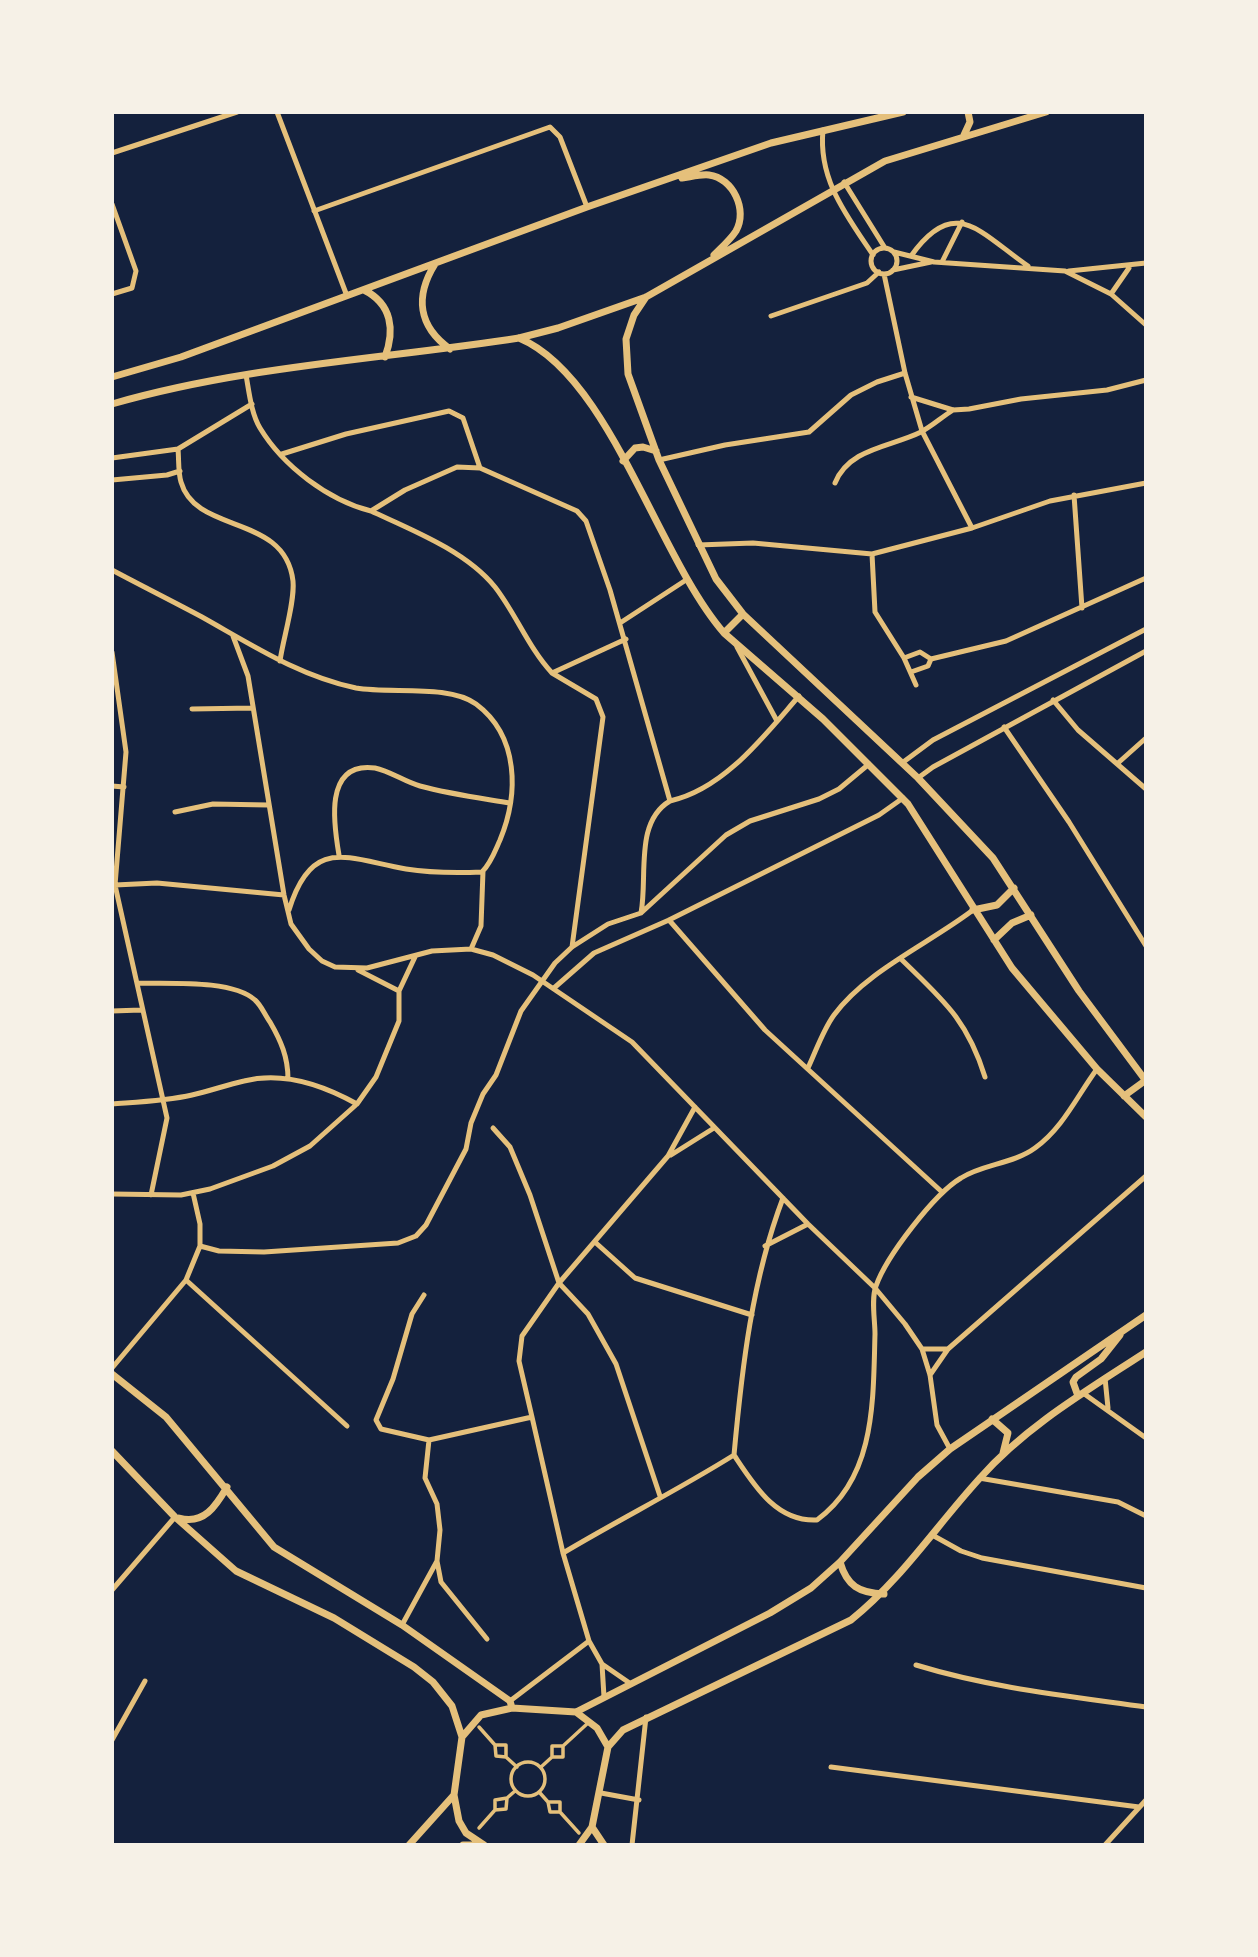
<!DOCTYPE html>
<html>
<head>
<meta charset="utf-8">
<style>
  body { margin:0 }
  #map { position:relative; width:1258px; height:1957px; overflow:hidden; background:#14213d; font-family:"PT Sans Narrow",sans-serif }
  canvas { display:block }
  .frame { position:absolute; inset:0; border:114px solid #f6f1e7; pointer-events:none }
</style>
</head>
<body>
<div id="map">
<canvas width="1258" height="1957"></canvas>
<div class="frame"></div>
</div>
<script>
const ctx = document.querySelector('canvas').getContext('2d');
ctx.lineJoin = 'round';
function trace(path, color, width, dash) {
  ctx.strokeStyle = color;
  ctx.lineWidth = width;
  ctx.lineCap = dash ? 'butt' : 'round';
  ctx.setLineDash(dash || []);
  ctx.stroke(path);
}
const pedestrian = new Path2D(`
  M 479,1727 L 495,1745 L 496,1756 L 506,1757 L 517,1767
  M 495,1745 L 506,1745 L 506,1757
  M 552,1746 L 563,1746 L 563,1757 L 552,1757 Z
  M 563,1746 L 588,1723
  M511 1779a17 17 0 1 1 34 0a17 17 0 1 1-34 0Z
  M 541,1767 L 552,1757
  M 540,1793 L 548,1802 L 550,1812 L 560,1812
  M 548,1802 L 560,1802 L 560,1812 L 579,1833
  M 495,1810 L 506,1809 L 507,1798 L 515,1791
  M 479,1828 L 495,1810 L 495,1800 L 507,1798`);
const minor = new Path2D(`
  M 277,112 L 347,296
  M 823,130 C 818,180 847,216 873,255
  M 112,153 L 237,112
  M 844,182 L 885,248
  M 112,204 L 136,271 L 132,288 L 112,294
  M 314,211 L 550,127 L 560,137 L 587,207
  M871 261a13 13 0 1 1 26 0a13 13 0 1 1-26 0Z
  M 894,252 L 934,262 L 1065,271 L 1111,294 L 1146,325
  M 911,256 C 955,194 980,233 1028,266
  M 942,262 L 962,222
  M 893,270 L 931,262
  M 1069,271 L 1146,263
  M 884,274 L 905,373 L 922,431 L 972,528
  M 1111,294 L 1129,268
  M 771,316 L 867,283 L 879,272
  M 246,375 C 249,391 251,413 260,428 C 283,466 328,500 371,511 L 405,490 L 457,467 L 480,468 L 577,511 L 586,521 L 610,590 L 670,801 C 634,822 648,877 641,913
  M 911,397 L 953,410 L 969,409 L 1021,399 L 1107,390 L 1146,380
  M 178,449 C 179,460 178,472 181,482 C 196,535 285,513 293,581 C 295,602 283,639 280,661
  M 282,454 L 346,434 L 449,411 L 463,418 L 480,468
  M 112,458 L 178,449 L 252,404
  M 659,460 L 725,445 L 809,432 L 851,395 L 877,382 L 905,373
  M 112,480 L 167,475 L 180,471
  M 835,483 C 849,448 891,447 921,432 C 932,426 942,417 953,410
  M 1074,495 L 1082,608
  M 371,511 C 412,530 466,551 495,587 C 516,614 528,647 552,673 L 626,639
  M 698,545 L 753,543 L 872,554 L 972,528 L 1050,501 L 1146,483
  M 872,554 L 875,612 L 904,658 L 916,685
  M 112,570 C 142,586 172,601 202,617 C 252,645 299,676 356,688 C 391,694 449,684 476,704 C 519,736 519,794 500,840 C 495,851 491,863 482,872 C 457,873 431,873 406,869 C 348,859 312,835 289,910
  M 620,623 L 686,580
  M 233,636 L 248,676 L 284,895 L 291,924 L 309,949 L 322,961 L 335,967 L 367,968 L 432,951 L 471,949 L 493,955 L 533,975 L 632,1042 L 808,1224 L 875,1288 L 905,1324 L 922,1349 L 930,1375 L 937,1425 L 950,1449
  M 737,647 L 777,721
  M 112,652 L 126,752 L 115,885 L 167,1118 L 151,1195
  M 904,658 L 920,652 L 931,659 L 1006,641 L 1146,578
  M 911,672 L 928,666 L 931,659
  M 552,673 L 596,699 L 603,717 L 572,947
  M 1053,700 L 1078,730 L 1146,789
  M 192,709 L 252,708
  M 1004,727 L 1069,822 L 1146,946
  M 902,763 L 933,740 L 1146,629
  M 1118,763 L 1146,738
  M 918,778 L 933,767 L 1146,651
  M 112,786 L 124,787
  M 670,801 C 724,789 764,736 799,696
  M 175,812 L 213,804 L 268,805
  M 339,855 C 334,826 323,761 375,768 C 390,771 405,782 420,786 C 449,794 480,798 510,803
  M 115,885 L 157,883 L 284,895
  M 669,920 L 765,1030 L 942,1192
  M 471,949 L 481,926 L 483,871
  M 901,959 C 943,1000 967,1019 985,1077
  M 358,970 L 399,991
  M 137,983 C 167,984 232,979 255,1000 C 261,1005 265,1015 270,1022 C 281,1041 288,1057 288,1079
  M 554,988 L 594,953 L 669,920 L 879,815 L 903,798
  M 112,1011 L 141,1010
  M 808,1068 C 816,1051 823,1030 834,1015 C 866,971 930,943 973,910
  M 112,1104 C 139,1102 166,1101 192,1095 C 210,1091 226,1085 244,1081 C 283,1071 323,1085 357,1104
  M 493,1128 L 510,1147 L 530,1195 L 559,1283 L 588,1314 L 616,1364 L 660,1496
  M 671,1155 L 714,1128
  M 193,1193 L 200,1224 L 200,1246 L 219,1251 L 264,1252 L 398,1243 L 416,1236 L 426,1225 L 466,1149 L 471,1123 L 483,1094 L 496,1075 L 521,1011 L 555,963 L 572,947 L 608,924 L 641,913 L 726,835 L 750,821 L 819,799 L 839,789 L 869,764
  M 112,1194 L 181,1195 L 210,1189 L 273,1166 L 310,1146 L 357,1104 L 376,1077 L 399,1021 L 399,991 L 415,957
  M 783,1198 C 752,1280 742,1367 734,1455 C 754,1485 776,1522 817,1520 C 876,1477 873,1400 875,1334 C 875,1320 871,1299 876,1286 C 886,1257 934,1194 961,1178 C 983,1164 1013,1164 1035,1148 C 1063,1128 1077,1096 1097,1069
  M 596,1243 L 635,1278 L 752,1315
  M 765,1246 L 808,1224
  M 186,1280 L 347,1426
  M 424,1295 L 412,1314 L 393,1379 L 376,1420 L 381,1429 L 429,1440 L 532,1417
  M 922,1349 L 948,1349
  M 112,1368 L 186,1280 L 200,1246
  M 930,1375 L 948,1349 L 1146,1176
  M 1105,1378 L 1108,1408
  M 1083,1393 L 1146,1438
  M 979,1478 L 1118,1502 L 1146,1516
  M 934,1536 L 961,1551 L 982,1558 L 1146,1588
  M 563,1553 C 620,1519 678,1490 734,1455
  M 437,1561 L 441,1582 L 487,1639
  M 112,1590 L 175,1517
  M 402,1625 L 437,1561 L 440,1530 L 437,1504 L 425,1478 L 429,1440
  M 602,1664 L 631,1684
  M 916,1665 C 991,1688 1068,1696 1146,1707
  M 604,1697 L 602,1664 L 589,1641 L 563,1553 L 532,1417 L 519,1361 L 522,1336 L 559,1283 L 668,1156 L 695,1107
  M 510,1701 L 589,1641
  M 112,1740 L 145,1681
  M 831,1767 L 1139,1807
  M 601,1793 L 639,1800
  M 632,1845 L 646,1717
  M 1105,1845 L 1146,1800`);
const secondary = new Path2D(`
  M 964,135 L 970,122 L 968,112
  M 682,178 C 690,177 701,174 709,175 C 733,178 748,210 736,231 C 731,239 721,248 714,255
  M 435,264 C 415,296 418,326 450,349
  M 364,290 C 392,304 395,330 385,357
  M 646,297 L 634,315 L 626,339 L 628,374 L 659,460 L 716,579 L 743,614 L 918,778 L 993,858 L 1079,991 L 1146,1081
  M 519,338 C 610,376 657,556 724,633 L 823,719 L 908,804 L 1012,968 L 1097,1069 L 1146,1117
  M 112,377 L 181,357 L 587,207 L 771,143 L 903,112
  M 112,404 C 243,366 384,359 519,338 L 558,328 L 646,297 L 885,161 L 1046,112
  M 623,461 L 635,448 L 643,447 L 656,451
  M 724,633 L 743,614
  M 973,910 L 997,905 L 1014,888
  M 994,940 L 1012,923 L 1031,915
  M 1124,1096 L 1146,1080
  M 112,1374 L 166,1417 L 274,1547 L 402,1625 L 510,1701 L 512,1708
  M 1078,1396 L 1073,1382 L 1076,1377 L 1101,1359 L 1120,1335
  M 992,1419 L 1008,1433 L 1003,1453
  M 112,1451 L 175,1517 L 236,1571 L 334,1618 L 414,1667 L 433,1682 L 452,1706 L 462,1737
  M 179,1518 C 204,1525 216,1506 227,1487
  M 840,1562 C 847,1586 859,1593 884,1594
  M 576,1712 L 597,1728 L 608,1747
  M 592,1827 L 604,1845
  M 409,1845 L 453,1796
  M 463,1845 L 473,1845
  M 484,1845 L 466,1833 L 459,1821 L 454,1795 L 462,1737 L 481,1715 L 512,1708 L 576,1712 L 770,1613 L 811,1588 L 840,1562 L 918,1477 L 950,1449 L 1146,1315
  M 579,1845 L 592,1827 L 608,1747 L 623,1730 L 851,1620 C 902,1579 936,1526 980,1478 C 1026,1426 1088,1390 1146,1352`);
trace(pedestrian, '#e5c07b', 3.5);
trace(minor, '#e5c07b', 5);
trace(secondary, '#e5c07b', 7);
</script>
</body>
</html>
